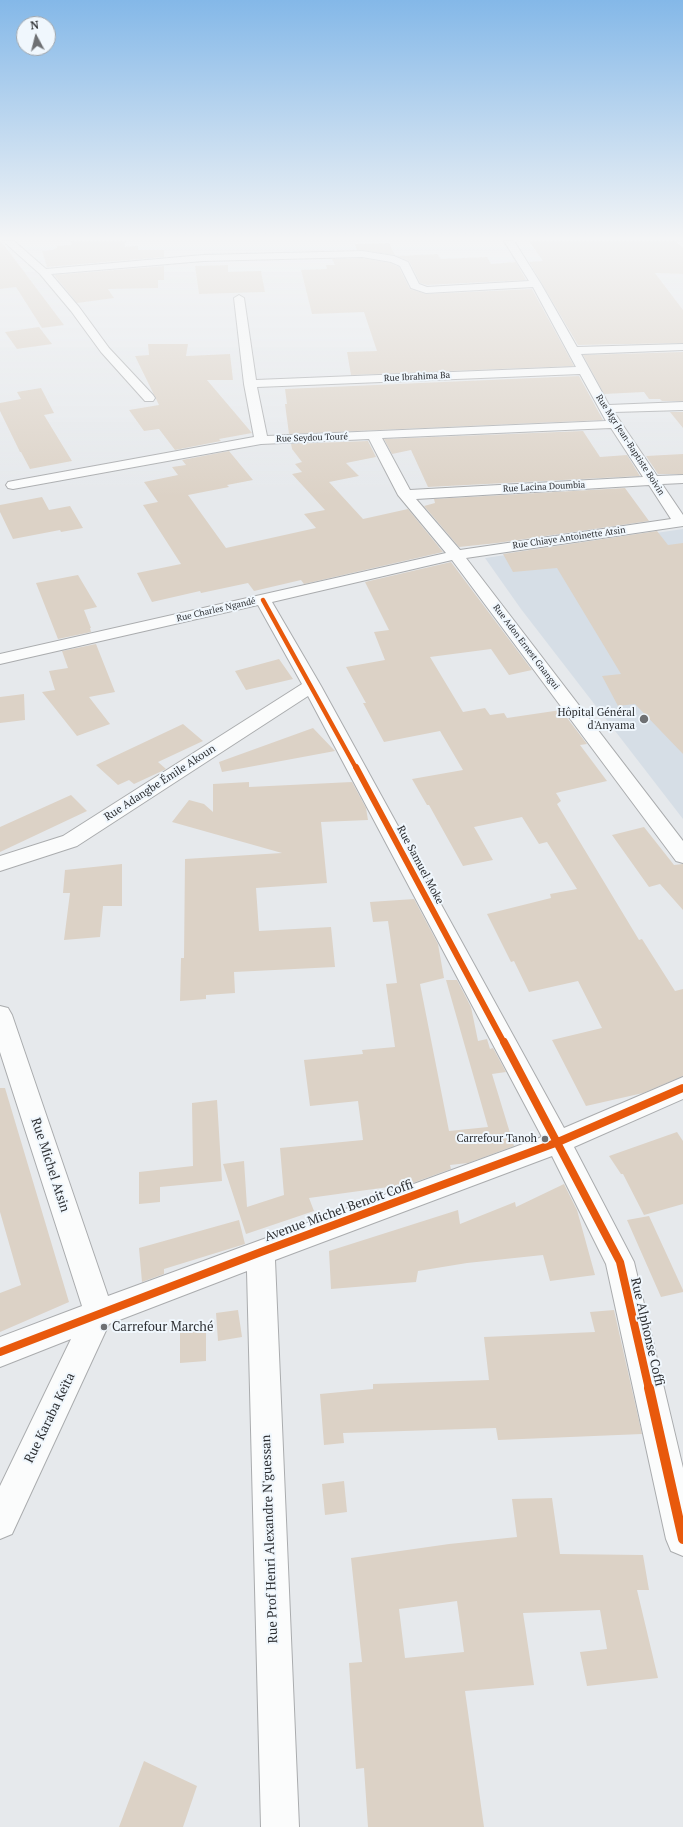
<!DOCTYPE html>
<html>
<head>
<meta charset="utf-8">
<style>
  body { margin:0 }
  #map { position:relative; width:683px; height:1827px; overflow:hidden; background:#e6e9ec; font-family:"PT Serif",serif }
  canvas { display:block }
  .north { position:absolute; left:16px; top:16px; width:40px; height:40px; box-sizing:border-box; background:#f0f7fd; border:1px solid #a2a7ac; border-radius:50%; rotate:353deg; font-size:11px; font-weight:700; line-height:16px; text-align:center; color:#2d2f32 }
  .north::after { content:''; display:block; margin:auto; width:14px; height:18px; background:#6e7073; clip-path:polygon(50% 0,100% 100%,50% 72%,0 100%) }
</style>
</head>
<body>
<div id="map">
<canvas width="683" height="1827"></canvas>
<div class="north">N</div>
</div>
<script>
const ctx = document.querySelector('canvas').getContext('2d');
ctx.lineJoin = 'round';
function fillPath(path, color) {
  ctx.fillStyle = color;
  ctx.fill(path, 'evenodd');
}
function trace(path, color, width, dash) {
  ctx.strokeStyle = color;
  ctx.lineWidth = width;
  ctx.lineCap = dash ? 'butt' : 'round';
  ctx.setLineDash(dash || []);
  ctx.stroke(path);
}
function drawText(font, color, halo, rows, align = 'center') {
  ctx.font = font + ' "PT Serif",serif';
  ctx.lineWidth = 4;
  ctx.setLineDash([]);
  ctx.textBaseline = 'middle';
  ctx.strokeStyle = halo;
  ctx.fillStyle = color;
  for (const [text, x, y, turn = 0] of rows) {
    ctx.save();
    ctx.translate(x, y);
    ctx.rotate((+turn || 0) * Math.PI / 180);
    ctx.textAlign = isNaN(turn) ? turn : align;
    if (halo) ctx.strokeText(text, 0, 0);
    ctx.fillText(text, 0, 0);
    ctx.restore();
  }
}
const built = new Path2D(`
  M 683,529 L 683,819 L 521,609 L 485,558 Z`);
const building = new Path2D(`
  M 0,241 L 1,241 L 64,325 L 42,328 L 16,287 L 0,289 Z
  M 71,241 L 126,241 L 124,247 L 138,246 L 138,250 L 164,250 L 164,257 L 47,267 L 42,251 L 54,250 L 54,249 L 57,248 L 57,246 L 72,245 Z
  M 529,241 L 675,241 L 683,248 L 683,274 L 655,273 L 683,310 L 683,343 L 578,345 L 529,262 L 543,261 Z
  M 389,243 L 395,255 L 357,250 L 355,244 Z
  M 437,254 L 441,259 L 487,257 L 491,264 L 516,262 L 526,280 L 427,285 L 420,283 L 409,261 L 397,256 Z
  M 362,258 L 391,263 L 399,267 L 410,289 L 426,294 L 532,289 L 574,366 L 351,375 L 347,352 L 377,351 L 364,312 L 312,314 L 301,270 L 327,269 L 326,265 L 335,265 L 332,259 Z
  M 228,265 L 228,272 L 261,271 L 265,292 L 199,294 L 195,266 Z
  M 164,266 L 164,280 L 158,280 L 158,288 L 108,289 L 114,298 L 77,303 L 54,275 Z
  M 39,327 L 52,344 L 17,349 L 5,332 Z
  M 148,344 L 188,344 L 186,356 L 230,354 L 233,380 L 207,380 L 252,433 L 219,439 L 221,441 L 175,450 L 159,429 L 144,431 L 129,410 L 159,405 L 135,356 L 149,355 Z
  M 683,352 L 683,401 L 662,401 L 660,399 L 649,399 L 644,392 L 604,394 L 583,355 Z
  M 579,376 L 603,420 L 289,434 L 285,404 L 287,404 L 285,389 Z
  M 41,388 L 54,413 L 44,415 L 72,461 L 30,469 L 21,452 L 20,452 L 0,411 L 0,403 L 21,399 L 17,392 Z
  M 670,412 L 683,412 L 683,428 Z
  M 583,431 L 600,457 L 627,455 L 640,476 L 428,487 L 411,450 L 392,454 L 384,439 Z
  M 368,441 L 376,457 L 346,463 L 359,476 L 329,482 L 363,519 L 408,509 L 443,552 L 304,584 L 301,580 L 254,591 L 248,583 L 201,593 L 200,591 L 152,602 L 137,573 L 181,564 L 143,505 L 158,502 L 144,482 L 178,475 L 172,467 L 186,465 L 182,460 L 229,451 L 253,480 L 227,485 L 229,487 L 188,495 L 226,548 L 316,528 L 304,514 L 325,510 L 292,474 L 302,472 L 295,464 L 302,462 L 292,449 L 291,444 Z
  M 683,454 L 683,474 L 658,474 L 646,456 Z
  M 625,488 L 649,521 L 497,543 L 459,547 L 424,506 L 435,503 L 434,499 Z
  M 42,497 L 49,510 L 70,506 L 83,528 L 61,532 L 60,530 L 13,539 L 0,512 L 0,505 Z
  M 657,531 L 668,545 L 683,543 L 683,754 L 635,704 L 618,706 L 602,676 L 621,674 L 557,568 L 513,572 L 503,554 Z
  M 451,562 L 532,670 L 509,675 L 491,649 L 430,657 L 463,712 L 485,708 L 490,715 L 504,713 L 507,718 L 561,710 L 587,744 L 580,745 L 607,781 L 556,793 L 561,801 L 557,804 L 639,940 L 642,939 L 675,991 L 683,989 L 683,1076 L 643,1093 L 586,1106 L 552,1040 L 602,1028 L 578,981 L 529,992 L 514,961 L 511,962 L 487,914 L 551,898 L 550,894 L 577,889 L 547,842 L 539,844 L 522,817 L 474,827 L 493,860 L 463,866 L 429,805 L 427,805 L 412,779 L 463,770 L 440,731 L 384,742 L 363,703 L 366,703 L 346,667 L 385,660 L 374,632 L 389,630 L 365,582 Z
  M 78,575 L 97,607 L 84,610 L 91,628 L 90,628 L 91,632 L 58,639 L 36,583 Z
  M 96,644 L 115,692 L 89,697 L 110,724 L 77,736 L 42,692 L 55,690 L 49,671 L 68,668 L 62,651 Z
  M 279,659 L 293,679 L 246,690 L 235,671 Z
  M 24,694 L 25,720 L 0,723 L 0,697 Z
  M 183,724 L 203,741 L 158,762 L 166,769 L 162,771 L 134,784 L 129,780 L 118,785 L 96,765 Z
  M 313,728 L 335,751 L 222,772 L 219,762 Z
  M 249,782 L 249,787 L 352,782 L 366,808 L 368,820 L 321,822 L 327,883 L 256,888 L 259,931 L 331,927 L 335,967 L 234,972 L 235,993 L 206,995 L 206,999 L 180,1001 L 181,958 L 184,958 L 185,859 L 282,853 L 172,822 L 189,800 L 204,804 L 213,812 L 213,784 Z
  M 71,795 L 87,811 L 0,852 L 0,827 Z
  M 644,827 L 674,865 L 683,864 L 683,910 L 660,884 L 649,887 L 612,835 Z
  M 122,864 L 122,906 L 103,906 L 100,937 L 64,940 L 70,893 L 63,893 L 65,870 Z
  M 414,899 L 438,944 L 444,978 L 420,984 L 449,1131 L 488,1127 L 446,980 L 457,980 L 471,1007 L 478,1041 L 487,1039 L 490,1049 L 493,1048 L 506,1072 L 492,1074 L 514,1146 L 468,1163 L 450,1165 L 451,1169 L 410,1184 L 309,1198 L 314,1211 L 246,1234 L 223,1164 L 244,1161 L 247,1207 L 284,1195 L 280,1148 L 363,1140 L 358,1101 L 310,1106 L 304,1060 L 363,1054 L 362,1050 L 395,1047 L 386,984 L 397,983 L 388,921 L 373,922 L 370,902 Z
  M 0,1088 L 5,1088 L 69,1302 L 0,1332 L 0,1293 L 21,1285 L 0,1212 Z
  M 217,1100 L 222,1181 L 160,1187 L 160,1202 L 139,1204 L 139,1172 L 193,1166 L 192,1103 Z
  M 677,1132 L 683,1141 L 683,1204 L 644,1215 L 623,1174 L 621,1174 L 609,1156 Z
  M 564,1184 L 577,1210 L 595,1275 L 550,1281 L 543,1255 L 467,1263 L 418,1271 L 416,1282 L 331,1289 L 329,1251 L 458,1210 L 460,1224 L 515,1202 L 516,1207 Z
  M 649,1216 L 683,1290 L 683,1292 L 661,1297 L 627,1220 Z
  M 239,1220 L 245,1244 L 164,1269 L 164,1274 L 142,1282 L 139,1248 Z
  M 238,1310 L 242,1337 L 218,1341 L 216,1313 Z
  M 614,1310 L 642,1434 L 498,1440 L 496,1428 L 343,1433 L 344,1443 L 324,1445 L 320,1394 L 373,1389 L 373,1384 L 489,1380 L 484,1337 L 595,1332 L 590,1312 Z
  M 206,1330 L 206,1361 L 180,1363 L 180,1332 Z
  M 344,1481 L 347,1512 L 325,1515 L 322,1484 Z
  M 552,1498 L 560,1554 L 643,1555 L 649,1590 L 637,1590 L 658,1678 L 587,1686 L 580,1652 L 607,1649 L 600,1610 L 523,1613 L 534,1685 L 465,1691 L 484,1827 L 368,1827 L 364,1768 L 356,1769 L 351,1695 L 349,1663 L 362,1662 L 351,1558 L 449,1544 L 517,1537 L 512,1499 ZM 457,1601 L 464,1652 L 405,1658 L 399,1609 Z
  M 144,1761 L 197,1786 L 183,1827 L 119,1827 Z`);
const minor = new Path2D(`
  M 3,241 L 14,241 L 46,269 L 203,255 L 362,251 L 394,256 L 408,262 L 419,284 L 427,287 L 529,281 L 504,241 L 514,241 L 541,284 L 577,347 L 683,344 L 683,350 L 581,354 L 609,405 L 683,402 L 683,410 L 614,412 L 657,476 L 683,475 L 683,483 L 662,484 L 683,515 L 683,526 L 466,558 L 683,841 L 683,863 L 676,861 L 452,560 L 272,602 L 321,686 L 564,1128 L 683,1077 L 683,1099 L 574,1147 L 634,1262 L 683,1468 L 683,1556 L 671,1551 L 666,1539 L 606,1264 L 552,1156 L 275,1260 L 299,1827 L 261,1827 L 247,1271 L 109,1324 L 12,1534 L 0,1539 L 0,1486 L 71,1339 L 0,1367 L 0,1337 L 82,1306 L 0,1052 L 0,1006 L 8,1008 L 12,1015 L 108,1296 L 542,1137 L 308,696 L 77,846 L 0,871 L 0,856 L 63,836 L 302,684 L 258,605 L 0,664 L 0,654 L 446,553 L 398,495 L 369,439 L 261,444 L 13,489 L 8,488 L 6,485 L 8,482 L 13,481 L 254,437 L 244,384 L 234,298 L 239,295 L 244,298 L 256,380 L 576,367 L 533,287 L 426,293 L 411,288 L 400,266 L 391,262 L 362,257 L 203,261 L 51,274 L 79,307 L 109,348 L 153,395 L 155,398 L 153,401 L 145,401 L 101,352 L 71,311 L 40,274 ZM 580,374 L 606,421 L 267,436 L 257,387 ZM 611,428 L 643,477 L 410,490 L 382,438 ZM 649,485 L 671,519 L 460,550 L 416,499 Z`);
const cyclewayFar3 = new Path2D(`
  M 263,600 L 356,768`);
const cyclewayFar2 = new Path2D(`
  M 356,767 L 504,1043`);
const cyclewayFar1 = new Path2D(`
  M 504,1042 L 620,1262 L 649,1389
  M 0,1352 L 261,1252 L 558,1142 L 683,1088`);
const cycleway = new Path2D(`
  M 649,1388 L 683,1539`);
const markers = [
  [644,719,5,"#6e7073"],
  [545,1139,4,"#6e7073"],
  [104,1327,4,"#6e7073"]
];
const farStreetnames = [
  ["Rue Ibrahima Ba",417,377,-3],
  ["Rue Seydou Touré",312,438,-2],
  ["Rue Mgr Jean-Baptiste Boivin",630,445,57],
  ["Rue Lacina Doumbia",544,487,-3],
  ["Rue Chiaye Antoinette Atsin",569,538,-8],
  ["Rue Charles Ngandé",216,610,-13],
  ["Rue Adon Ernest Gnangui",526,647,53]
];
const poiNames = [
  ["Hôpital Général",635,713],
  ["d'Anyama",635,726],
  ["Carrefour Tanoh",537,1139]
];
const streetNames = [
  ["Rue Adangbe Émile Akoun",160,783,-33],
  ["Rue Samuel Moke",420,865,62]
];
const nearStreetnames = [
  ["Rue Michel Atsin",50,1165,72],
  ["Avenue Michel Benoit Coffi",339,1211,-20],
  ["Rue Alphonse Coffi",647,1332,77],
  ["Rue Karaba Keïta",50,1418,-64],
  ["Rue Prof Henri Alexandre N'guessan",270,1539,-92]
];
const nearPoinames = [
  ["Carrefour Marché",112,1327]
];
fillPath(built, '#d6dee6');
fillPath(building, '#dcd2c6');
trace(minor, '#aaacae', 2);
fillPath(minor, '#fbfcfc');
trace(cyclewayFar3, '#e8590c', 4.5);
trace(cyclewayFar2, '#e8590c', 6);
trace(cyclewayFar1, '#e8590c', 8);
trace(cycleway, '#e8590c', 10);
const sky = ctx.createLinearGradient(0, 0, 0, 497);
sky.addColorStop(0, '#84b8e8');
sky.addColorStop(0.48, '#f4f5f6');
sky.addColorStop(1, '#f4f5f600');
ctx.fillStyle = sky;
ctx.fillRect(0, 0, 683, 497);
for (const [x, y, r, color] of markers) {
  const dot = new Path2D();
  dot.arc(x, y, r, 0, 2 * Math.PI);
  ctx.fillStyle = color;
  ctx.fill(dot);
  trace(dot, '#f0f7fd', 1.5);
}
drawText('9px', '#2d2f32', '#f0f7fd', farStreetnames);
drawText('11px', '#2d2f32', '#f0f7fd', poiNames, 'right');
drawText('11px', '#2d2f32', '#f0f7fd', streetNames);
drawText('13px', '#2d2f32', '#f0f7fd', nearStreetnames);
drawText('13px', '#2d2f32', '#f0f7fd', nearPoinames, 'left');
</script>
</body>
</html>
